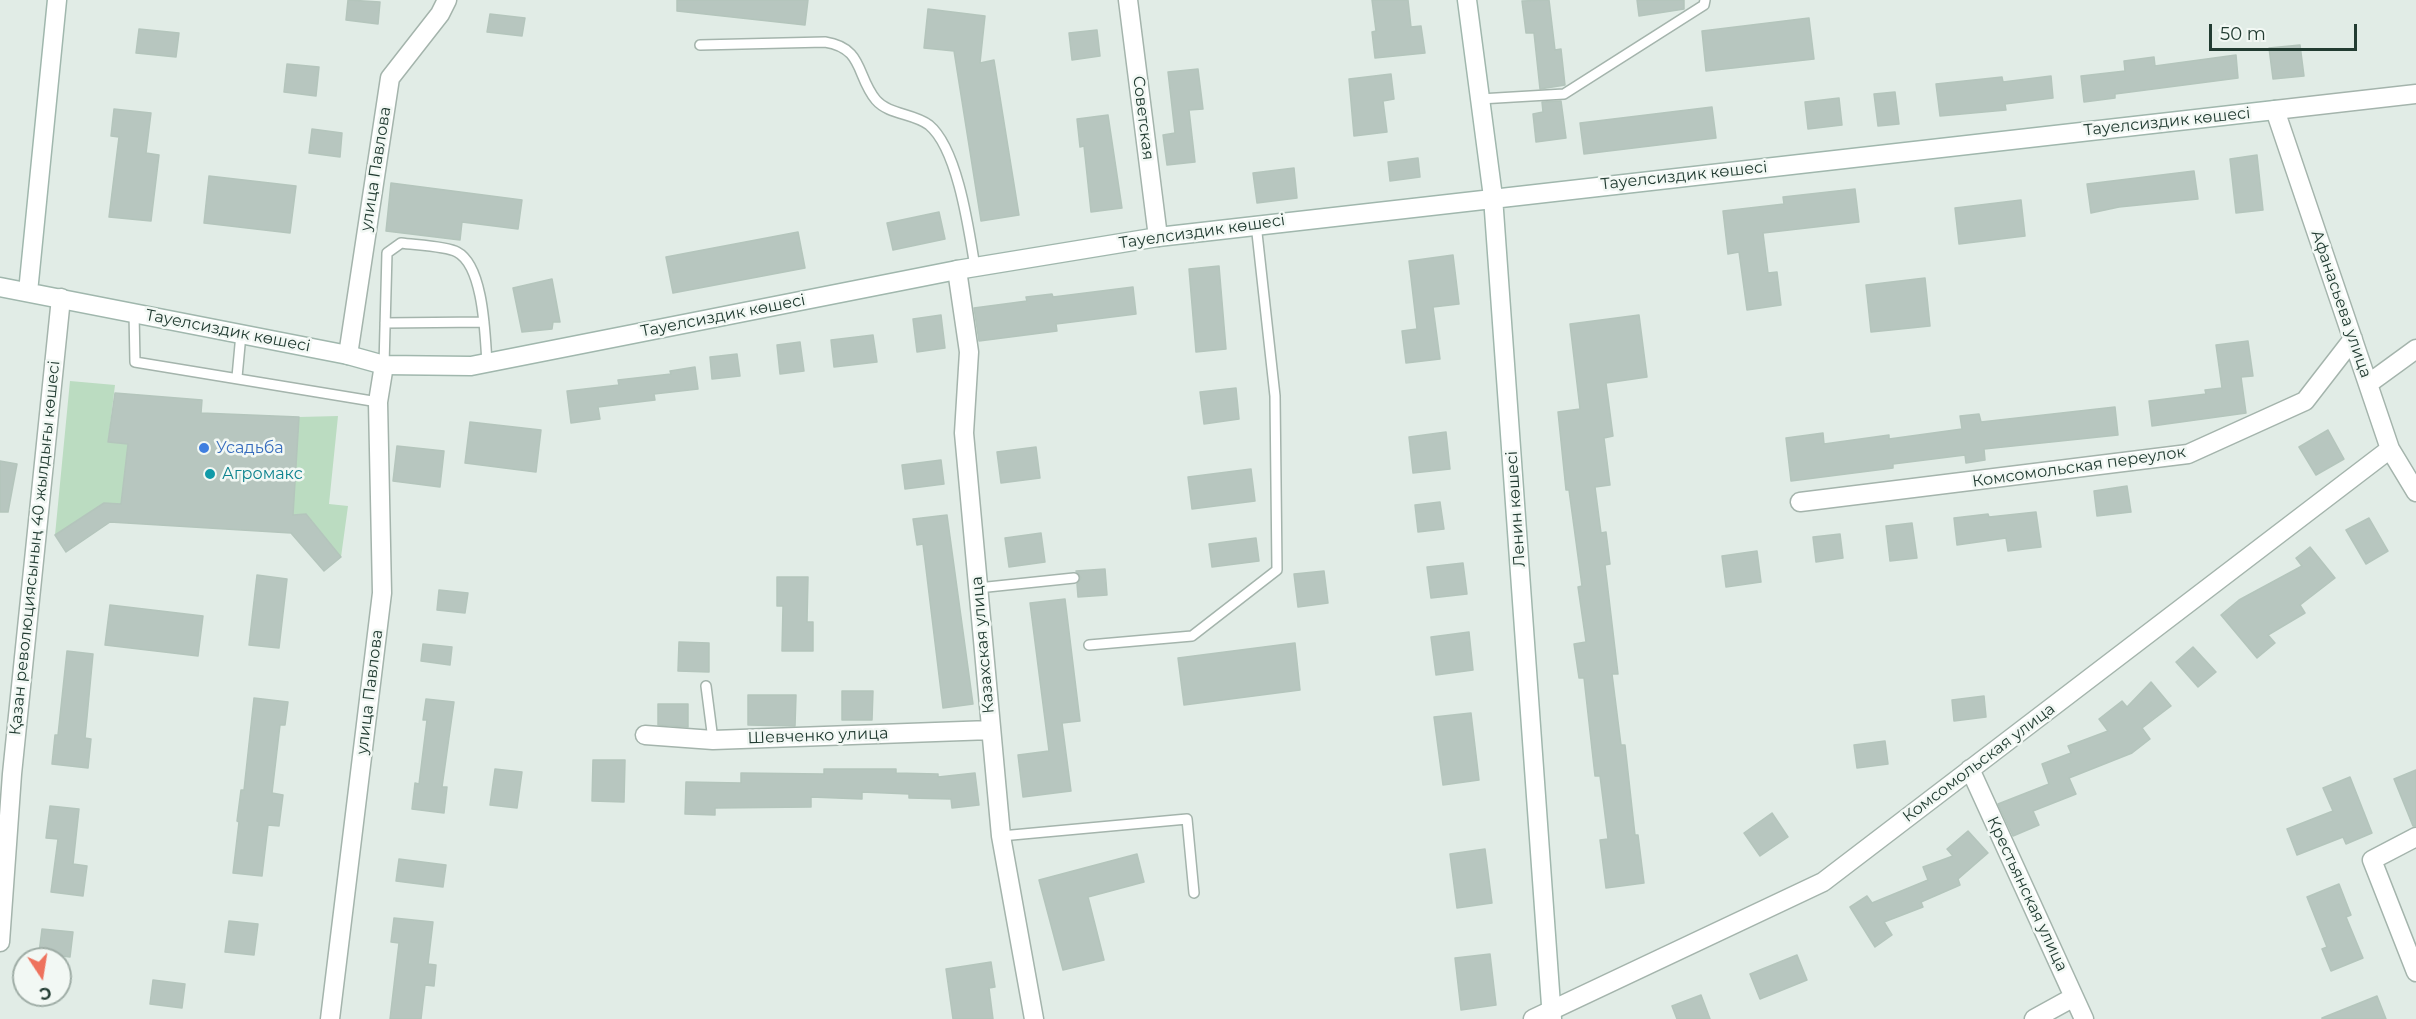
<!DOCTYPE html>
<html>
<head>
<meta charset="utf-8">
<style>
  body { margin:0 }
  #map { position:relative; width:2416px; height:1019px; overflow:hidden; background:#e1ece6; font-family:Montserrat,sans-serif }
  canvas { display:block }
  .north { position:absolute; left:12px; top:947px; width:60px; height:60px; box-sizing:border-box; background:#f2f8f4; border:2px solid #9fada6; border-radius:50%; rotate:168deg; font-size:16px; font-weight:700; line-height:24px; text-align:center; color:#223c32 }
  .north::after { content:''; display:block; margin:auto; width:21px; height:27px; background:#ee725d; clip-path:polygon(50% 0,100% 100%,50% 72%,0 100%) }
  .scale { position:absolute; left:2209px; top:24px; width:148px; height:27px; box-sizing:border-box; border:3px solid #223c32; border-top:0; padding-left:8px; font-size:18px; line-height:21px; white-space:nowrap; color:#223c32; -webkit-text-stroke:4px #f2f8f4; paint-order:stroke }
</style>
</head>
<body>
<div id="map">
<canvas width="2416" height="1019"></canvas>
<div class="north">С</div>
<div class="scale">50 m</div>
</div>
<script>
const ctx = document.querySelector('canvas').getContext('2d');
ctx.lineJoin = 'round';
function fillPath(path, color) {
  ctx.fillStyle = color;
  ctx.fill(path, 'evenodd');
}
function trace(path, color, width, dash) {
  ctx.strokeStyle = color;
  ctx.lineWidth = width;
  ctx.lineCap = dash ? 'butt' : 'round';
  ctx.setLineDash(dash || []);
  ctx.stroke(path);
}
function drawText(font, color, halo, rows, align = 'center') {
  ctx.font = font + ' Montserrat,sans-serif';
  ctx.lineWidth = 5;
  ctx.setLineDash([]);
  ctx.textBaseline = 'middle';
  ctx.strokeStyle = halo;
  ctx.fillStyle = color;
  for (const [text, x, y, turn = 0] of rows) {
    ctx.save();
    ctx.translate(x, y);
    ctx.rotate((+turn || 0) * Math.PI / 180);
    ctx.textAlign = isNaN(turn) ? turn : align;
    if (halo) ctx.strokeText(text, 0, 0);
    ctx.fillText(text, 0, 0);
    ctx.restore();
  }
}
const green = new Path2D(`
  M 70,381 L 115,385 L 108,442 L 128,444 L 121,504 L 104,503 L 55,535 Z
  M 338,416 L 329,504 L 348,506 L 341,557 L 306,514 L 293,515 L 299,417 Z`);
const building = new Path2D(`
  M 348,0 L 380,2 L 378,24 L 346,20 Z
  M 677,0 L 808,0 L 805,25 L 677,11 Z
  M 1372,0 L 1408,0 L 1411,27 L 1421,26 L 1425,53 L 1375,58 L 1372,32 L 1376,31 Z
  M 1549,0 L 1555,50 L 1561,49 L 1565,85 L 1540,89 L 1534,33 L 1526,33 L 1522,1 Z
  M 1637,0 L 1684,0 L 1684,9 L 1639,16 Z
  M 928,9 L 985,16 L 980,63 L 994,60 L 1019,215 L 981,221 L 954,51 L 924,48 Z
  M 490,14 L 525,18 L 522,36 L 487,32 Z
  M 1809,18 L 1814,59 L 1706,71 L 1702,31 Z
  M 139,29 L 179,33 L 176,57 L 136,53 Z
  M 1097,30 L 1100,56 L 1072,60 L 1069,33 Z
  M 2300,45 L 2304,76 L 2273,79 L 2269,48 Z
  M 2236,55 L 2238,78 L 2115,94 L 2115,98 L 2084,102 L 2081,76 L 2125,71 L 2124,61 L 2154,57 L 2155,66 Z
  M 287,64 L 319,67 L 316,96 L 284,92 Z
  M 1198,69 L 1203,109 L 1189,110 L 1195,162 L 1167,165 L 1163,135 L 1175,133 L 1168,72 Z
  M 1391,74 L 1394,99 L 1383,101 L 1387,132 L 1354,136 L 1349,79 Z
  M 2051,76 L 2053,98 L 2005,104 L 2006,110 L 1940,116 L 1936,84 L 2002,77 L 2003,82 Z
  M 1895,92 L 1899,124 L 1878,126 L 1874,94 Z
  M 1839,98 L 1842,125 L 1808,129 L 1805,102 Z
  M 1561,101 L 1566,138 L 1536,142 L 1533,114 L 1543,112 L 1542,102 Z
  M 1712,107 L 1716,138 L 1584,154 L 1580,123 Z
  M 114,109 L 151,113 L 146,153 L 159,155 L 151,221 L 109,217 L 119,137 L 111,136 Z
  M 1108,115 L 1122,208 L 1091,212 L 1084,146 L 1080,147 L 1077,119 Z
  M 312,129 L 342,133 L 340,157 L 309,153 Z
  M 2257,155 L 2263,210 L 2236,213 L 2230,159 Z
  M 1418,158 L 1420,177 L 1390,181 L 1388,162 Z
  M 1294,168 L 1297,198 L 1257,203 L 1253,173 Z
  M 2194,171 L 2198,199 L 2119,207 L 2091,213 L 2087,184 Z
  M 209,176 L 296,186 L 290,233 L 204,223 Z
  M 391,183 L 522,200 L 518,229 L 462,222 L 460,240 L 386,231 Z
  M 1855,189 L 1859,222 L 1763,233 L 1768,273 L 1777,272 L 1781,305 L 1747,310 L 1739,252 L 1728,254 L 1723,211 L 1784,204 L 1783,197 Z
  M 2021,200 L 2025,236 L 1959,244 L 1955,208 Z
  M 939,212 L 945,239 L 893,250 L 887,223 Z
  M 798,232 L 805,268 L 673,293 L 666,257 Z
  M 1453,255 L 1459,304 L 1433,307 L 1440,359 L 1406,363 L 1402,331 L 1417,329 L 1409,261 Z
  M 1219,266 L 1226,349 L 1196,352 L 1189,269 Z
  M 1925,278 L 1930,326 L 1871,332 L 1866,285 Z
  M 552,279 L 560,322 L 553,322 L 552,329 L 522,332 L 513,288 Z
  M 1133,287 L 1136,314 L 1056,324 L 1057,331 L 979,341 L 974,308 L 1027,301 L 1026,297 L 1052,294 L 1053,297 Z
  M 941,315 L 945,348 L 917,352 L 913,319 Z
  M 1639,315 L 1647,377 L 1606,383 L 1613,436 L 1604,438 L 1610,485 L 1595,487 L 1601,533 L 1606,532 L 1610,564 L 1605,565 L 1618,674 L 1612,674 L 1621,745 L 1625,745 L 1635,835 L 1638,835 L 1644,883 L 1606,888 L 1600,840 L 1608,839 L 1600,776 L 1595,776 L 1584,678 L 1579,678 L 1574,644 L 1586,642 L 1578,587 L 1582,586 L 1569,490 L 1566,490 L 1558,412 L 1580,409 L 1570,324 Z
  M 873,335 L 877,362 L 834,367 L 831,340 Z
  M 2248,341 L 2253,376 L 2241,377 L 2246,413 L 2152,426 L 2149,401 L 2206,394 L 2205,390 L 2222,388 L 2216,345 Z
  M 800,342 L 804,371 L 780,374 L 777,345 Z
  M 737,354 L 740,376 L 712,379 L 710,357 Z
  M 695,367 L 698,389 L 654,394 L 655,400 L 598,407 L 600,419 L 571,423 L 567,391 L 619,385 L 618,380 L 671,374 L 670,371 Z
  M 1236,388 L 1239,419 L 1204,424 L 1200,392 Z
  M 115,393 L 202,400 L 201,413 L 299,417 L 293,515 L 306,514 L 341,557 L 324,571 L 291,533 L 110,522 L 66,552 L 55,535 L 104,503 L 121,504 L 128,444 L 108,442 Z
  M 2115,407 L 2118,435 L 1984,449 L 1985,460 L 1966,463 L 1965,455 L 1893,464 L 1893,468 L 1791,481 L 1786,438 L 1823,433 L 1824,444 L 1889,435 L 1889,439 L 1962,429 L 1960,416 L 1979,414 L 1981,422 Z
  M 470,422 L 541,430 L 536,472 L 465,463 Z
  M 2328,430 L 2344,459 L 2316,475 L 2299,447 Z
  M 1446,432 L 1450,469 L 1413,473 L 1409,437 Z
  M 397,446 L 444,451 L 440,487 L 393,481 Z
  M 1036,447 L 1040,478 L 1001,483 L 997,452 Z
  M 941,460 L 944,484 L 905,489 L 902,465 Z
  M 0,461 L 17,464 L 8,512 L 0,512 Z
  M 1251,469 L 1255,501 L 1192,509 L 1188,477 Z
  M 2127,486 L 2131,512 L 2097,516 L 2094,491 Z
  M 1440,502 L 1444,529 L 1418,532 L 1415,505 Z
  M 2036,512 L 2041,547 L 2008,551 L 2006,538 L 1957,545 L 1954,518 L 1988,514 L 1989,517 Z
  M 947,515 L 973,704 L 943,708 L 923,544 L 917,545 L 913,519 Z
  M 2369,518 L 2388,551 L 2366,564 L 2346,530 Z
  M 1912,523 L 1917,558 L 1890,561 L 1886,526 Z
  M 1041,533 L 1045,562 L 1009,567 L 1005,538 Z
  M 1840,534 L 1843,558 L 1816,562 L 1813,537 Z
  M 1256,538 L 1259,561 L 1212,567 L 1209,544 Z
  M 2310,547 L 2335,578 L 2300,605 L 2305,613 L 2268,635 L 2275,643 L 2257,658 L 2221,615 L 2239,600 L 2302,566 L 2296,558 Z
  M 1757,551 L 1761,582 L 1726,587 L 1722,556 Z
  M 1463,563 L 1467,594 L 1431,598 L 1427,567 Z
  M 1105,569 L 1107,595 L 1078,597 L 1077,584 L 1081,578 L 1076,571 Z
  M 1324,571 L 1328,603 L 1298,607 L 1294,574 Z
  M 257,575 L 287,579 L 279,648 L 249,645 Z
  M 777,577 L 808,577 L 807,622 L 813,622 L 813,651 L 782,651 L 783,606 L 777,606 Z
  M 439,590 L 468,593 L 465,613 L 437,610 Z
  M 1065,599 L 1080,721 L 1062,723 L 1071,791 L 1023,797 L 1018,755 L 1049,751 L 1030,603 Z
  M 110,605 L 203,616 L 198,656 L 105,645 Z
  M 1469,632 L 1473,670 L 1436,675 L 1431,637 Z
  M 679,642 L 709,643 L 709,672 L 678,671 Z
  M 1295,643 L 1300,690 L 1184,705 L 1178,658 Z
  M 423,644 L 452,647 L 450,665 L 421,661 Z
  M 2193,647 L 2216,672 L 2198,687 L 2176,662 Z
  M 67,651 L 93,654 L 85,738 L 91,739 L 88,768 L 52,764 L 55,735 L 58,735 Z
  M 2151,682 L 2171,706 L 2142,728 L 2150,739 L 2132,753 L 2069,778 L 2076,794 L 2033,811 L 2039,825 L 2013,836 L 1998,804 L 2049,784 L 2042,764 L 2071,753 L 2068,746 L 2108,731 L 2099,719 L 2122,701 L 2127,707 Z
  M 842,691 L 873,691 L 872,720 L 842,720 Z
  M 748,695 L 796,695 L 795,726 L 748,725 Z
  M 1984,696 L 1986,717 L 1954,721 L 1952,700 Z
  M 254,698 L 288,702 L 285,725 L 280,725 L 272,793 L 283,795 L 279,826 L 268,825 L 262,876 L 233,873 L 239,822 L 237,821 L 241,790 L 244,790 Z
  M 426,699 L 454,702 L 442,787 L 447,787 L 444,813 L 412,809 L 415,783 L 419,784 L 427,720 L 423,720 Z
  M 658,704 L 688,704 L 688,727 L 658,725 Z
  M 1471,713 L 1479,780 L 1443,785 L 1434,717 Z
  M 1885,741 L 1888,764 L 1857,768 L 1854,745 Z
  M 593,760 L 625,760 L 624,802 L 592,801 Z
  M 495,769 L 522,772 L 517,808 L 490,805 Z
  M 824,769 L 896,769 L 896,773 L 938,774 L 938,777 L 975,773 L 979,805 L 952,808 L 951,799 L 909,798 L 909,794 L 862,792 L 862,799 L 811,797 L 811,807 L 715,808 L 715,815 L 685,814 L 686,782 L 741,783 L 741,773 L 824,774 Z
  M 2416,770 L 2416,826 L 2413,826 L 2394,779 Z
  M 2350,777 L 2372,833 L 2346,844 L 2343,837 L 2297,855 L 2287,829 L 2333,811 L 2323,788 Z
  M 50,806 L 79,809 L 73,864 L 87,866 L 83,896 L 51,892 L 58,839 L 46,838 Z
  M 1772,813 L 1788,837 L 1760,856 L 1744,833 Z
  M 1968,831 L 1988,853 L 1958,879 L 1960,885 L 1921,902 L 1923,907 L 1884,922 L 1892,935 L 1875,947 L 1850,907 L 1867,896 L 1872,903 L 1928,880 L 1923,867 L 1953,856 L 1947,849 Z
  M 1485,849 L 1492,903 L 1457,908 L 1450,854 Z
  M 1137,854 L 1144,882 L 1088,897 L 1104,960 L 1063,970 L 1039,880 Z
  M 399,859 L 446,865 L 443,887 L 396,881 Z
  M 2339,884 L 2351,915 L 2346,917 L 2363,958 L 2331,971 L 2322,949 L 2327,947 L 2307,897 Z
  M 394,918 L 433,922 L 428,964 L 436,965 L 434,986 L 425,985 L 421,1019 L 390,1019 L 399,943 L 391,942 Z
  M 229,921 L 258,924 L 254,955 L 225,952 Z
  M 42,929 L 73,932 L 70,957 L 39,953 Z
  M 1490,954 L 1496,1005 L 1461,1010 L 1455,958 Z
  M 1797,955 L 1807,980 L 1760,999 L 1750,974 Z
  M 991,962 L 995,987 L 989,988 L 993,1019 L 953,1019 L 946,969 Z
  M 153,980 L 185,984 L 182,1008 L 150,1004 Z
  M 1701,995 L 1710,1019 L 1677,1019 L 1672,1006 Z
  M 2377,996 L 2386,1019 L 2322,1019 L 2322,1018 Z`);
const lane = new Path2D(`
  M 700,45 L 825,42 C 864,48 856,76 876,100 C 889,115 913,113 929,125 C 958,149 969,231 975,267
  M 1480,99 L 1564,94 L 1704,5 L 1705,0
  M 134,313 L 135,362 L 378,402
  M 385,323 L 484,322
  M 384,365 L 387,253 L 401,243 C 415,245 446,246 457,252 C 484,266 485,336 487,363
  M 237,377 L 241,334
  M 978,588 L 1074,578
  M 1089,645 L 1192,636 L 1277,570 L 1275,396 L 1256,224
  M 706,686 L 713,740
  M 1001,836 L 1187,819 L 1194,893`);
const street = new Path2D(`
  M 1128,0 L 1158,237
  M 2416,94 L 2275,110 L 2390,449 L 2416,492
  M 957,270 L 969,352 L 964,433 L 1001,836 L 1034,1019
  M 348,355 L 390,78 L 440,14 L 447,0
  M 2368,384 L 2416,349
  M 1800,502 L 2188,454 L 2305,401 L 2353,339
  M 645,735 L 713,740 L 991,730
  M 1970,769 L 2084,1019
  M 2416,837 L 2372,860 L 2416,972
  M 0,942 L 12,774 L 61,298
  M 330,1019 L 382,593 L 378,402 L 384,365
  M 1533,1019 L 1823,882 L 2390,449
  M 2034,1019 L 2074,997`);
const secondary = new Path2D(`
  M 1467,0 L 1493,197 L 1552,1019
  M 0,287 L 348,355 L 384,365 L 471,366 L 957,270 L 1158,237 L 2275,110
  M 28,292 L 57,0`);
const markers = [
  [204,448,6,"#3f7fe0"],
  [210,474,6,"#0f9aa8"]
];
const streetNames = [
  ["Советская",1143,118,83],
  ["Тауелсиздик көшесі",2167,122,-6],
  ["улица Павлова",376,169,-81],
  ["Тауелсиздик көшесі",1684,176,-6],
  ["Тауелсиздик көшесі",1202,232,-8],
  ["Афанасьева улица",2341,304,71],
  ["Тауелсиздик көшесі",723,316,-11],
  ["Тауелсиздик көшесі",228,331,11],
  ["Комсомольская переулок",2079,467,-8],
  ["Ленин көшесі",1516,509,-94],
  ["Қазан революциясының 40 жылдығы көшесі",35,548,-84],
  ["Казахская улица",983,645,-95],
  ["улица Павлова",370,692,-83],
  ["Шевченко улица",818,736,-2],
  ["Комсомольская улица",1979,763,-37],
  ["Крестьянская улица",2027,894,65]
];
const shopNames = [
  ["Усадьба",216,448]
];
const cultureNames = [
  ["Агромакс",222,474]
];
fillPath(green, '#bbdcc1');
fillPath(building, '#b7c6bf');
trace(building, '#b4c5bc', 1.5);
trace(lane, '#a4b4ac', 12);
trace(street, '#a4b4ac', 21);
trace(secondary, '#a0b7ad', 21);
trace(lane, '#fff', 9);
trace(street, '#fff', 18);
trace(secondary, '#fff', 18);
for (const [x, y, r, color] of markers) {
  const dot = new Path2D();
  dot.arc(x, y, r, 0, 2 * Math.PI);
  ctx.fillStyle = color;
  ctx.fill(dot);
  trace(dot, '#f2f8f4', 2);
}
drawText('16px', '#223c32', '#f2f8f4', streetNames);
drawText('16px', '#366cbe', '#f2f8f4', shopNames, 'left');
drawText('16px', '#0d838f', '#f2f8f4', cultureNames, 'left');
</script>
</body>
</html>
